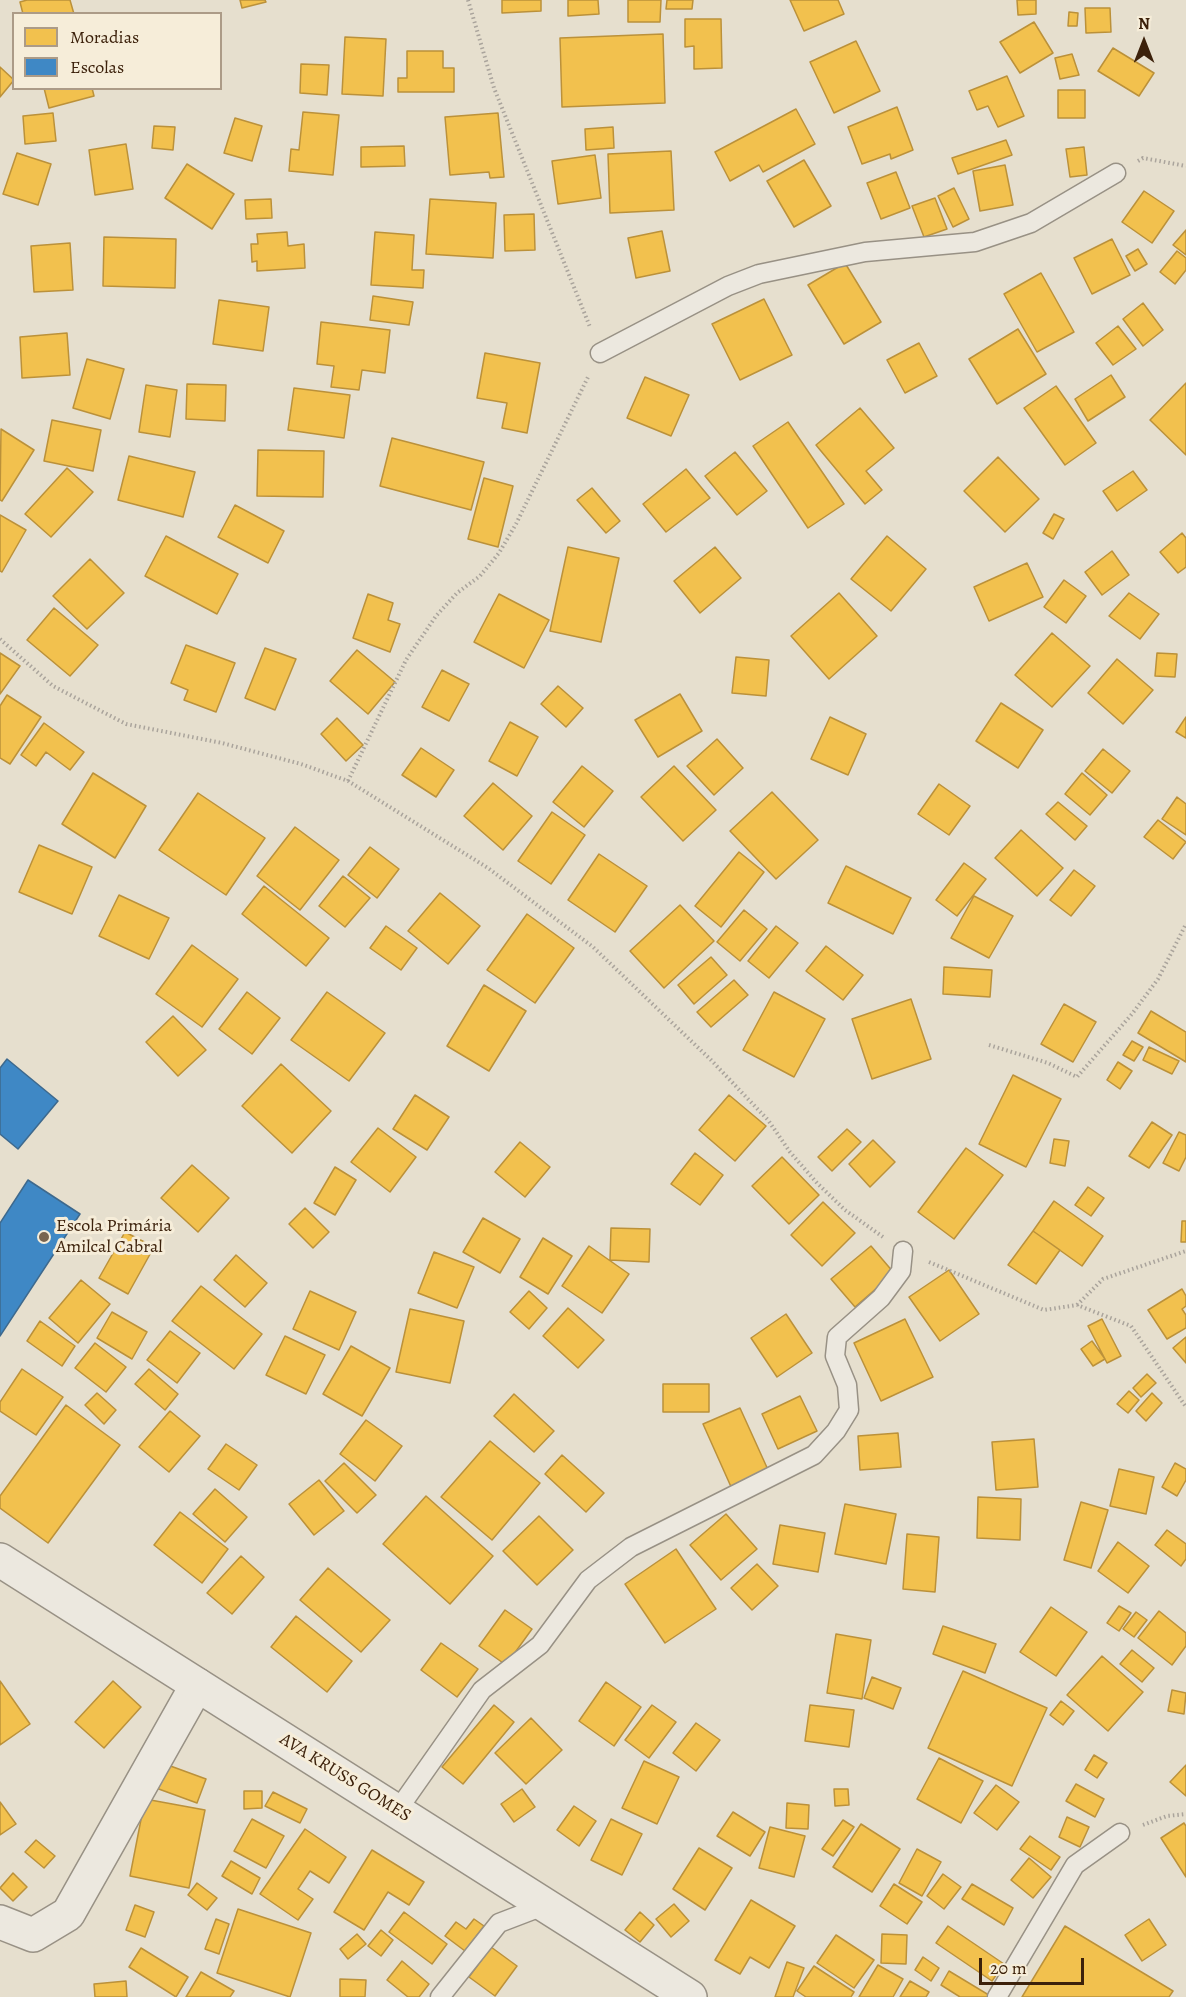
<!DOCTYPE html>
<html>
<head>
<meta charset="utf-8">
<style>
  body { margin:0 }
  #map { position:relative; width:1186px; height:1997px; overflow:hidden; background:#e6dfce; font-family:Alegreya,serif }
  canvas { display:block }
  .legend { position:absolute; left:12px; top:12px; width:210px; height:78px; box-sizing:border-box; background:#f6edd9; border:2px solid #ac9b87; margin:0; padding:8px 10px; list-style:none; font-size:18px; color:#3c210b }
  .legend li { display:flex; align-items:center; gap:12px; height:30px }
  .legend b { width:30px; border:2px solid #ac9b87 }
  .north { position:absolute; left:1114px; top:12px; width:60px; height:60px; -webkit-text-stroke:4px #f6edd9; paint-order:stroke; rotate:0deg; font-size:16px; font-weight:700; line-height:24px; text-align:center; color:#3c210b }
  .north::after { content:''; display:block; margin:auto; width:21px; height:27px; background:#3c210b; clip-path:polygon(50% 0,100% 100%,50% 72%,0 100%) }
  .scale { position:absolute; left:979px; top:1958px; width:105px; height:27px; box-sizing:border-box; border:3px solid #3c210b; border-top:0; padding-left:8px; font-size:18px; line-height:21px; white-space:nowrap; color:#3c210b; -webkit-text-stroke:4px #f6edd9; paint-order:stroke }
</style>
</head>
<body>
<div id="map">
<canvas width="1186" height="1997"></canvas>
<ul class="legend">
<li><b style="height:16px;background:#f2c14e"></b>Moradias</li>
<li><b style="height:16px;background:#3f88c5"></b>Escolas</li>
</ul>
<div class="north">N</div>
<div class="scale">20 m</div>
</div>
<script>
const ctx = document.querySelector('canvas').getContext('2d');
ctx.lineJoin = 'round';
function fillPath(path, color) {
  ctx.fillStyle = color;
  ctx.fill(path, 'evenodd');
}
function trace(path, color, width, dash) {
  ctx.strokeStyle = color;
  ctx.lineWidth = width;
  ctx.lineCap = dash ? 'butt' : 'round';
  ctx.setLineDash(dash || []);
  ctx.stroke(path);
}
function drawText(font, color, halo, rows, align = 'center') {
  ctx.font = font + ' Alegreya,serif';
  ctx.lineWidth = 6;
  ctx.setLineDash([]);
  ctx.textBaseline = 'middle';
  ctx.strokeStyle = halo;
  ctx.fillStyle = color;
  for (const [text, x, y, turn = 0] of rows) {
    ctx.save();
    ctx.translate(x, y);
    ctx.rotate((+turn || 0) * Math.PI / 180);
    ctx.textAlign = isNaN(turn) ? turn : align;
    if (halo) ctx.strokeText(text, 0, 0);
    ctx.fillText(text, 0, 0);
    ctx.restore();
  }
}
const homes = new Path2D(`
  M 27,0 L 70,0 L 74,14 L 23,14 L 20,2 Z
  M 240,0 L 265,0 L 266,2 L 242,8 Z
  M 502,0 L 541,0 L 541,11 L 502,13 Z
  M 568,0 L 598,0 L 599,14 L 568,16 Z
  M 628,0 L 661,0 L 660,22 L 628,22 Z
  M 667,0 L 693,0 L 692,9 L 666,9 Z
  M 790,0 L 838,0 L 844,14 L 804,31 Z
  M 1017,0 L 1036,0 L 1036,14 L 1018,15 Z
  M 1085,8 L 1110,8 L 1111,32 L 1086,33 Z
  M 1069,12 L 1078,13 L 1077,26 L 1068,26 Z
  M 685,19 L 721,19 L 722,68 L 694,69 L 694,46 L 685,47 Z
  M 1034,22 L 1053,53 L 1020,73 L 1000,42 Z
  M 663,34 L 665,103 L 562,107 L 560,38 Z
  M 345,37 L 386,39 L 383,96 L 342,94 Z
  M 856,41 L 880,91 L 834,113 L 810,62 Z
  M 1113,48 L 1154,73 L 1139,96 L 1098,71 Z
  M 407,51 L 443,51 L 443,68 L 454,68 L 454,92 L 398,92 L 398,78 L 407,78 Z
  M 1072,54 L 1079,75 L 1060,79 L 1055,58 Z
  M 301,64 L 329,65 L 327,95 L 300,93 Z
  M 0,67 L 14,80 L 0,97 Z
  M 1007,76 L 1024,116 L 998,127 L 988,106 L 977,110 L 969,91 Z
  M 44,88 L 92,88 L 94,96 L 49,108 Z
  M 1058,90 L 1085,90 L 1085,118 L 1058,118 Z
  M 897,107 L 913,150 L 891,159 L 890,154 L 862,164 L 848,127 Z
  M 796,109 L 815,144 L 763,172 L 759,165 L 730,181 L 715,152 Z
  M 303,112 L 339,115 L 333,175 L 289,171 L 291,149 L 299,150 Z
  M 53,113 L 56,141 L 25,144 L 23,116 Z
  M 498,113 L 504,177 L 490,178 L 489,172 L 450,175 L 445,117 Z
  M 235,118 L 262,126 L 252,161 L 224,153 Z
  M 154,126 L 175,127 L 173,150 L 152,148 Z
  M 613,127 L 614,148 L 586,150 L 585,129 Z
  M 1006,140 L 1012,155 L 958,174 L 952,158 Z
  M 126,144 L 133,189 L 95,195 L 89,150 Z
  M 404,146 L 405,166 L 361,167 L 361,147 Z
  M 1084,147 L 1087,175 L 1070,177 L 1066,149 Z
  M 671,151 L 674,210 L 610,213 L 608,154 Z
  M 17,153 L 51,164 L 38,205 L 3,194 Z
  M 595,155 L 601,198 L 558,204 L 552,161 Z
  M 804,160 L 831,206 L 794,227 L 767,181 Z
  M 187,164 L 234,194 L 212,229 L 165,198 Z
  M 1005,165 L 1013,205 L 980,211 L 973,171 Z
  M 896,172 L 910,208 L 881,219 L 867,183 Z
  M 954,188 L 969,219 L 953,227 L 938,196 Z
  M 1144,191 L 1174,211 L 1152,243 L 1122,222 Z
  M 935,198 L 947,229 L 924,237 L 912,206 Z
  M 271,199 L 272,218 L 246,219 L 245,200 Z
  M 430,199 L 496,203 L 493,258 L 426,254 Z
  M 534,214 L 535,250 L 505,251 L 504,215 Z
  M 1186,230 L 1186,255 L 1173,245 Z
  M 662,231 L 670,271 L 636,278 L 628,238 Z
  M 287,232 L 288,246 L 304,244 L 305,268 L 257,271 L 257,261 L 252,262 L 251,244 L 258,244 L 257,234 Z
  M 375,232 L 414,235 L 412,270 L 424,270 L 423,288 L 371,285 Z
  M 104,237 L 176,239 L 175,288 L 103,286 Z
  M 1112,239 L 1130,275 L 1092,294 L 1074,258 Z
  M 70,243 L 73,290 L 34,292 L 31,246 Z
  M 1138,249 L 1147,264 L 1135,271 L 1126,256 Z
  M 1177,251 L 1186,258 L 1186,270 L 1175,284 L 1160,272 Z
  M 845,263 L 881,322 L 844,344 L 808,285 Z
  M 1041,273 L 1074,332 L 1037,352 L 1004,294 Z
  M 373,296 L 413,302 L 409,325 L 370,320 Z
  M 764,299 L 792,355 L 740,380 L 712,324 Z
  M 219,300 L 269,307 L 263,351 L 213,344 Z
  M 1143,303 L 1163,330 L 1143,346 L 1123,319 Z
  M 321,322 L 390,330 L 385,373 L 362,370 L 359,390 L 331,387 L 334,366 L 317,364 Z
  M 1118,326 L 1136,349 L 1113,365 L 1096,343 Z
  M 1018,329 L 1046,374 L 997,404 L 969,359 Z
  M 67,333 L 70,375 L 22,378 L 20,337 Z
  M 919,343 L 937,376 L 905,393 L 887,360 Z
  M 485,353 L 540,363 L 527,433 L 502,428 L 507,403 L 477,398 Z
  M 87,359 L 124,369 L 110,419 L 73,408 Z
  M 1111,375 L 1125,397 L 1088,421 L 1075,399 Z
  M 645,377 L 689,395 L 671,436 L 627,418 Z
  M 1186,383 L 1186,455 L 1150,420 Z
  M 187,384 L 226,385 L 225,421 L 186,419 Z
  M 146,385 L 177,390 L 170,437 L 139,432 Z
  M 1056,386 L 1096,443 L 1065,465 L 1024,408 Z
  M 294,388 L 350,395 L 344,438 L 288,430 Z
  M 860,408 L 894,448 L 866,471 L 882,490 L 865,504 L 816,445 Z
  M 52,420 L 101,430 L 93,471 L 44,461 Z
  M 788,422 L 844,504 L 808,528 L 753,446 Z
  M 1,429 L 34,450 L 2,501 L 0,500 Z
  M 392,438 L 484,462 L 471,510 L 380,486 Z
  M 258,450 L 324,451 L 323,497 L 257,496 Z
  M 735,452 L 767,491 L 737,515 L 705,476 Z
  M 129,456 L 195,472 L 183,517 L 118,500 Z
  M 998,457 L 1039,499 L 1005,532 L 964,491 Z
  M 67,468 L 93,492 L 51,537 L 25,514 Z
  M 686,469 L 710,498 L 666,532 L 643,504 Z
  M 1133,471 L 1147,490 L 1117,511 L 1103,491 Z
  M 484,478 L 513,486 L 498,547 L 468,539 Z
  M 592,488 L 620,521 L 606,533 L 577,500 Z
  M 235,505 L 284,531 L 268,563 L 218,537 Z
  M 1054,514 L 1064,519 L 1053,539 L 1043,533 Z
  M 0,515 L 26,530 L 2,572 L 0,571 Z
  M 1182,533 L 1186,538 L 1186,567 L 1178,573 L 1160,552 Z
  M 166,536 L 238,574 L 217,614 L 145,576 Z
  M 887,536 L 926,569 L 891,611 L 851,579 Z
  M 568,547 L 619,558 L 601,642 L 550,631 Z
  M 715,547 L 741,578 L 700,613 L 674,581 Z
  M 1112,551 L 1129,575 L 1102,595 L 1085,572 Z
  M 90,559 L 124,593 L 87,629 L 53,596 Z
  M 1027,563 L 1043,597 L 989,621 L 974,587 Z
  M 1064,580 L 1086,596 L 1066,623 L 1044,607 Z
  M 839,593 L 877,636 L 829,679 L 791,636 Z
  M 1129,593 L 1159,614 L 1140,639 L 1109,616 Z
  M 368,594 L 393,603 L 388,620 L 400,624 L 390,652 L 353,638 Z
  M 499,594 L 549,620 L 524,668 L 474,642 Z
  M 54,608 L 98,645 L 70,676 L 27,640 Z
  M 1052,633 L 1090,666 L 1052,707 L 1015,675 Z
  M 186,645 L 235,663 L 216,712 L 184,700 L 188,690 L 171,683 Z
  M 265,648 L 296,659 L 275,710 L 245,698 Z
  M 357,650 L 395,682 L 368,714 L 330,681 Z
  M 0,653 L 20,666 L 0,694 Z
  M 1157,653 L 1177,654 L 1175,677 L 1155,676 Z
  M 736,657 L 769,660 L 766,696 L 732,693 Z
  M 1117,659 L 1153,690 L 1123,724 L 1088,693 Z
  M 442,670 L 469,684 L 449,721 L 422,707 Z
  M 558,686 L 583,708 L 566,727 L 541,704 Z
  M 680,694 L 702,731 L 658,757 L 635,720 Z
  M 7,695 L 41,717 L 10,764 L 0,758 L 0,706 Z
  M 1001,703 L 1043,730 L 1018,768 L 976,741 Z
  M 830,717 L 866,734 L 848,775 L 811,759 Z
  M 1186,717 L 1186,738 L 1176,732 Z
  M 337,718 L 363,745 L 346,761 L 321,734 Z
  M 510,722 L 538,737 L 517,776 L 489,761 Z
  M 44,723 L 84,752 L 70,770 L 46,752 L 36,766 L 21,755 Z
  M 717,739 L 743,768 L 714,795 L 687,766 Z
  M 421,748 L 454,770 L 436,797 L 402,775 Z
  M 1103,749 L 1130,771 L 1112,793 L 1085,771 Z
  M 582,766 L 613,791 L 584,827 L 553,802 Z
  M 674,766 L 716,810 L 683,841 L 641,797 Z
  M 93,773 L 146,806 L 115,858 L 62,824 Z
  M 1082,773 L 1107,795 L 1090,815 L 1065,794 Z
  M 493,783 L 532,816 L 503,850 L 464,816 Z
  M 939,784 L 970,806 L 949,835 L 918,814 Z
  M 772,792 L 818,840 L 776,879 L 730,831 Z
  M 198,793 L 265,838 L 226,895 L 159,850 Z
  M 1177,797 L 1186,804 L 1186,835 L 1162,819 Z
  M 1058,802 L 1087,826 L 1075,840 L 1046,814 Z
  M 552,812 L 585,835 L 551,884 L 518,861 Z
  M 1158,820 L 1186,842 L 1173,859 L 1144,837 Z
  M 295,827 L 339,860 L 300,910 L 257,876 Z
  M 1021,830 L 1063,868 L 1037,896 L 995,858 Z
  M 39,845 L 92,867 L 72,914 L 19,892 Z
  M 370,847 L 399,869 L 377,898 L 348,875 Z
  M 739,852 L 764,872 L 721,927 L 695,906 Z
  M 599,854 L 647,886 L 615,932 L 568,900 Z
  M 964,863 L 986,879 L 957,916 L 936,900 Z
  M 846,866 L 911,898 L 893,934 L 828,903 Z
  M 1074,870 L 1095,886 L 1071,916 L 1050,900 Z
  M 343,876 L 370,898 L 345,927 L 319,906 Z
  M 264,886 L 329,938 L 306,966 L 242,914 Z
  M 440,893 L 480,926 L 448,964 L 408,931 Z
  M 119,895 L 169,918 L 149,959 L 99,936 Z
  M 974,896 L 1013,916 L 989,958 L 951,938 Z
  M 680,905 L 714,941 L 664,988 L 630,951 Z
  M 744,910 L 767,929 L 740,961 L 717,942 Z
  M 527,914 L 574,948 L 535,1003 L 487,970 Z
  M 386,926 L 417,948 L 401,970 L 370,948 Z
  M 776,926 L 798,943 L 769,978 L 748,961 Z
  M 192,945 L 238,979 L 202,1027 L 156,994 Z
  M 826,946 L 863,975 L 843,1000 L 806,971 Z
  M 711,957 L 727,975 L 694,1004 L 678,985 Z
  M 944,967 L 992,970 L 990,997 L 943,994 Z
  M 734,980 L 748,995 L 711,1027 L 697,1012 Z
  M 484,985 L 526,1011 L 489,1071 L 447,1046 Z
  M 247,992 L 280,1018 L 252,1054 L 219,1029 Z
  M 327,992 L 385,1033 L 349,1081 L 291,1040 Z
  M 774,992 L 825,1019 L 794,1077 L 743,1050 Z
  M 911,999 L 931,1059 L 872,1079 L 852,1019 Z
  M 1064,1004 L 1096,1022 L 1073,1062 L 1041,1044 Z
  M 1151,1011 L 1186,1032 L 1186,1062 L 1138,1033 Z
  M 173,1016 L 206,1050 L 178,1076 L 146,1042 Z
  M 1132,1041 L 1143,1047 L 1134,1061 L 1123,1055 Z
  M 1149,1047 L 1179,1061 L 1172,1074 L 1143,1060 Z
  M 1118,1062 L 1132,1071 L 1120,1089 L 1107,1080 Z
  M 281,1064 L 331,1111 L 292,1153 L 242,1106 Z
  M 1013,1075 L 1061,1099 L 1026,1167 L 979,1144 Z
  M 415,1095 L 449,1117 L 427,1150 L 393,1129 Z
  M 729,1095 L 766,1126 L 735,1161 L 699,1130 Z
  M 1152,1122 L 1172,1135 L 1149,1168 L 1129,1156 Z
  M 378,1128 L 416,1157 L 390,1192 L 351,1162 Z
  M 847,1129 L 861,1142 L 832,1171 L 818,1157 Z
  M 1179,1132 L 1186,1135 L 1186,1157 L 1179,1171 L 1163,1163 Z
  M 1054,1139 L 1069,1141 L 1065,1166 L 1050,1163 Z
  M 873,1140 L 895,1162 L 870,1187 L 849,1164 Z
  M 520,1142 L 550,1167 L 525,1197 L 495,1172 Z
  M 966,1148 L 1003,1175 L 954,1239 L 918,1212 Z
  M 695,1153 L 723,1175 L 700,1205 L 671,1184 Z
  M 782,1157 L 819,1195 L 789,1224 L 752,1186 Z
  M 192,1165 L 229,1198 L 198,1232 L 161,1198 Z
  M 335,1167 L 356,1180 L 335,1215 L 314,1203 Z
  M 1088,1187 L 1104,1198 L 1091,1216 L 1075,1205 Z
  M 1054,1201 L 1103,1236 L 1082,1266 L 1033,1231 Z
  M 823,1202 L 855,1233 L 822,1266 L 791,1235 Z
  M 305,1208 L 329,1232 L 313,1248 L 289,1224 Z
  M 483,1218 L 520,1239 L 500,1273 L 463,1252 Z
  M 1182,1221 L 1186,1221 L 1186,1242 L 1181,1242 Z
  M 611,1228 L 650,1229 L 649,1262 L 610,1260 Z
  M 1033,1231 L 1060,1250 L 1036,1284 L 1008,1265 Z
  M 125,1232 L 154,1247 L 128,1294 L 99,1278 Z
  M 543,1238 L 572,1256 L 548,1294 L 520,1277 Z
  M 589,1246 L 629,1274 L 602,1313 L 562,1286 Z
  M 871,1246 L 894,1273 L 855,1307 L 831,1279 Z
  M 434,1252 L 474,1267 L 457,1308 L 418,1293 Z
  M 236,1255 L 267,1283 L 245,1307 L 214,1280 Z
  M 949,1270 L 979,1314 L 940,1341 L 909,1297 Z
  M 81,1280 L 110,1304 L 78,1343 L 49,1318 Z
  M 201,1286 L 262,1334 L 234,1369 L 172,1321 Z
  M 1182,1289 L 1186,1296 L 1186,1306 L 1182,1309 L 1186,1315 L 1186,1328 L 1167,1339 L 1148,1310 Z
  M 310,1291 L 356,1312 L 339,1350 L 293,1329 Z
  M 529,1291 L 547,1308 L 529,1329 L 510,1312 Z
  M 568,1308 L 604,1340 L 578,1368 L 543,1336 Z
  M 410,1309 L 464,1321 L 450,1383 L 396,1372 Z
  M 112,1312 L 147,1332 L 132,1359 L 97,1338 Z
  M 786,1314 L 812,1353 L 777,1377 L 751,1338 Z
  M 905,1319 L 933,1377 L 881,1401 L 854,1343 Z
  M 1102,1319 L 1121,1356 L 1107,1363 L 1088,1326 Z
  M 40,1321 L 75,1346 L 62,1366 L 27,1341 Z
  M 170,1331 L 200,1353 L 177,1383 L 147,1360 Z
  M 285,1336 L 325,1355 L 306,1394 L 266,1375 Z
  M 1186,1337 L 1186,1363 L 1173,1348 Z
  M 1092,1341 L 1105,1359 L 1093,1366 L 1081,1349 Z
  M 95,1343 L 126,1367 L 106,1392 L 75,1368 Z
  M 351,1346 L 390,1368 L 362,1416 L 323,1394 Z
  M 22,1369 L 63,1397 L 36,1435 L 0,1411 L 0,1402 Z
  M 149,1369 L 178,1394 L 165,1410 L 135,1384 Z
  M 1147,1374 L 1156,1383 L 1141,1397 L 1133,1388 Z
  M 663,1384 L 709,1384 L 709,1412 L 663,1412 Z
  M 1129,1391 L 1139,1400 L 1128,1413 L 1117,1404 Z
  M 97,1393 L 116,1410 L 104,1424 L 85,1405 Z
  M 1152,1393 L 1162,1403 L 1146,1421 L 1136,1411 Z
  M 514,1394 L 554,1431 L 534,1452 L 494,1416 Z
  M 800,1396 L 817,1431 L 778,1449 L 762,1414 Z
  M 66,1405 L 120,1445 L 48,1543 L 0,1508 L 0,1496 Z
  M 740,1408 L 769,1472 L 732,1489 L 703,1424 Z
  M 170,1411 L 200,1436 L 169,1472 L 139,1447 Z
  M 366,1420 L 402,1446 L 375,1481 L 340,1454 Z
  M 898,1433 L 901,1467 L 860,1470 L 858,1436 Z
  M 1034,1439 L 1038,1487 L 996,1490 L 992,1442 Z
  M 490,1441 L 540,1483 L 492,1540 L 441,1497 Z
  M 226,1444 L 257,1465 L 239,1490 L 208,1469 Z
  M 562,1455 L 604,1493 L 586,1512 L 545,1474 Z
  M 344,1463 L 376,1495 L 357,1513 L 325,1481 Z
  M 1175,1463 L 1186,1469 L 1186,1480 L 1177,1496 L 1162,1487 Z
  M 1119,1469 L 1154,1477 L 1146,1514 L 1110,1506 Z
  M 319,1480 L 344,1511 L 314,1535 L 289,1504 Z
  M 215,1489 L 247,1517 L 225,1542 L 193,1514 Z
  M 426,1496 L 493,1556 L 450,1604 L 383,1544 Z
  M 978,1497 L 1021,1499 L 1020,1540 L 977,1538 Z
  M 1081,1502 L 1108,1510 L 1091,1568 L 1064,1560 Z
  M 845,1504 L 896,1514 L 886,1564 L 835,1554 Z
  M 180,1512 L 228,1549 L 202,1583 L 154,1545 Z
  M 726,1514 L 757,1549 L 721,1580 L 690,1545 Z
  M 539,1516 L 573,1550 L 537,1585 L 503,1551 Z
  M 780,1525 L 825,1533 L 818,1572 L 773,1564 Z
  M 1167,1530 L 1186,1544 L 1186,1559 L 1181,1566 L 1155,1545 Z
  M 907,1534 L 939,1537 L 935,1592 L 903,1589 Z
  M 1118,1542 L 1149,1566 L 1128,1593 L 1098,1571 Z
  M 676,1549 L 716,1609 L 665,1643 L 625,1584 Z
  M 241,1556 L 264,1577 L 232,1614 L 207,1593 Z
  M 757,1564 L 778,1586 L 752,1610 L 731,1588 Z
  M 328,1568 L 390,1620 L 361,1652 L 300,1600 Z
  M 1119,1606 L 1131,1613 L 1119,1631 L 1107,1623 Z
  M 1051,1607 L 1087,1632 L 1056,1676 L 1020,1652 Z
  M 505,1610 L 532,1629 L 506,1665 L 479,1646 Z
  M 1159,1611 L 1186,1633 L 1186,1646 L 1172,1665 L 1138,1638 Z
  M 1136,1612 L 1147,1620 L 1134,1637 L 1123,1629 Z
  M 296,1616 L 352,1661 L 327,1692 L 271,1647 Z
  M 943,1626 L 996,1644 L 985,1673 L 933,1654 Z
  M 836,1634 L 871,1640 L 862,1699 L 827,1693 Z
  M 441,1643 L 478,1669 L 457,1697 L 421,1670 Z
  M 1132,1650 L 1154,1668 L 1142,1682 L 1120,1664 Z
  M 1102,1656 L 1143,1692 L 1108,1731 L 1067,1695 Z
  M 963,1671 L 1047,1708 L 1012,1786 L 928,1748 Z
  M 872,1677 L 901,1688 L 893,1709 L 864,1698 Z
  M 0,1681 L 30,1724 L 0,1745 Z
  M 113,1681 L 141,1707 L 104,1748 L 75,1722 Z
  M 606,1682 L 641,1707 L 614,1746 L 579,1721 Z
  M 1172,1690 L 1186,1693 L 1184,1714 L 1168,1711 Z
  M 1061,1701 L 1074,1711 L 1063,1725 L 1050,1715 Z
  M 494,1705 L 514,1722 L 463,1784 L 442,1767 Z
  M 652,1705 L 676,1722 L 649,1758 L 625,1740 Z
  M 810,1705 L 854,1710 L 849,1747 L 805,1741 Z
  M 531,1718 L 562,1750 L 526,1784 L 495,1753 Z
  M 696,1723 L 720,1740 L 696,1771 L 673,1753 Z
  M 1094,1755 L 1107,1763 L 1097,1778 L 1085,1770 Z
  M 939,1758 L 983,1781 L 961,1823 L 917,1799 Z
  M 644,1761 L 679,1777 L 657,1824 L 622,1808 Z
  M 165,1764 L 206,1779 L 197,1803 L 156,1788 Z
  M 1186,1765 L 1186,1796 L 1170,1782 Z
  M 1076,1784 L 1104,1799 L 1095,1817 L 1066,1801 Z
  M 996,1785 L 1019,1802 L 997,1830 L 974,1813 Z
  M 522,1789 L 535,1807 L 514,1822 L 501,1804 Z
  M 834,1789 L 848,1789 L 849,1805 L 835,1806 Z
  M 244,1791 L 262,1791 L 262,1808 L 244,1809 Z
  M 273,1792 L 307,1809 L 300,1823 L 265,1806 Z
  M 145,1799 L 205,1810 L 189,1888 L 130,1876 Z
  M 0,1802 L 16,1824 L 0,1835 Z
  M 787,1803 L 809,1805 L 808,1829 L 786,1828 Z
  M 574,1806 L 596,1821 L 579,1846 L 557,1830 Z
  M 733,1812 L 765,1832 L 750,1856 L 717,1836 Z
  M 1067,1817 L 1089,1827 L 1080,1847 L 1059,1837 Z
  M 252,1819 L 284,1836 L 266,1868 L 234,1851 Z
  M 611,1819 L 642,1834 L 622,1875 L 591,1860 Z
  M 843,1820 L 854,1827 L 833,1856 L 822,1849 Z
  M 1184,1823 L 1186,1826 L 1186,1877 L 1161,1838 Z
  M 861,1824 L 900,1849 L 872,1892 L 833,1867 Z
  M 770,1827 L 805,1836 L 794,1877 L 759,1868 Z
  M 305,1829 L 346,1857 L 329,1883 L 310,1871 L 298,1889 L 313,1899 L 298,1920 L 260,1894 Z
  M 1030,1836 L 1060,1857 L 1051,1870 L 1020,1849 Z
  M 36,1840 L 55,1856 L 44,1868 L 25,1852 Z
  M 699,1848 L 732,1868 L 705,1910 L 673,1889 Z
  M 917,1849 L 941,1862 L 922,1896 L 899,1883 Z
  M 372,1850 L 424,1882 L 409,1905 L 388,1892 L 364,1930 L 334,1912 Z
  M 1029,1858 L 1051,1877 L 1033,1898 L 1011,1880 Z
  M 231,1861 L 260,1878 L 252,1894 L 222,1876 Z
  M 13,1873 L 27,1887 L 13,1901 L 0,1888 Z
  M 943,1874 L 961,1887 L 944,1909 L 927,1896 Z
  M 197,1883 L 217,1898 L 207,1910 L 188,1895 Z
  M 894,1884 L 922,1902 L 907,1924 L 880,1906 Z
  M 972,1884 L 1013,1908 L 1004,1925 L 962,1899 Z
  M 751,1900 L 795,1926 L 769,1968 L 750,1957 L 740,1974 L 715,1960 Z
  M 674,1904 L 689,1921 L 671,1937 L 656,1919 Z
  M 135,1905 L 154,1912 L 145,1937 L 126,1930 Z
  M 238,1909 L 311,1933 L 290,1997 L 217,1973 Z
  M 404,1912 L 447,1944 L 432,1964 L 389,1932 Z
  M 640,1912 L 654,1925 L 640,1942 L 625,1930 Z
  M 216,1919 L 229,1924 L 219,1954 L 205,1949 Z
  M 474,1919 L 484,1926 L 465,1951 L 445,1936 L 456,1922 L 466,1929 Z
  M 1149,1919 L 1166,1945 L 1142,1961 L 1125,1935 Z
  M 948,1926 L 1004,1964 L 992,1981 L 936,1943 Z
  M 1065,1926 L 1173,1991 L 1169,1997 L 1022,1997 Z
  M 381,1930 L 393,1940 L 381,1956 L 368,1946 Z
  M 357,1934 L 366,1944 L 348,1959 L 340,1949 Z
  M 882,1934 L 907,1935 L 906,1964 L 881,1963 Z
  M 836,1935 L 874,1960 L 854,1988 L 817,1963 Z
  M 491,1947 L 517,1966 L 495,1996 L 469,1977 Z
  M 141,1948 L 188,1977 L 176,1997 L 129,1967 Z
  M 923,1957 L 939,1968 L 931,1981 L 915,1970 Z
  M 402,1961 L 429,1984 L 419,1997 L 408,1997 L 387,1980 Z
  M 787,1962 L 804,1968 L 793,1997 L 775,1997 Z
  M 878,1965 L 903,1979 L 893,1997 L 859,1997 Z
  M 814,1966 L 854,1992 L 851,1997 L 806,1997 L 797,1991 Z
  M 949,1971 L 992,1997 L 960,1997 L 941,1985 Z
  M 201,1972 L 234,1991 L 230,1997 L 186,1997 Z
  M 340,1979 L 366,1980 L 365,1997 L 340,1997 Z
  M 126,1981 L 127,1997 L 95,1997 L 94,1984 Z
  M 910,1981 L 929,1992 L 926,1997 L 900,1997 Z`);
const schools = new Path2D(`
  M 7,1059 L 58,1101 L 18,1149 L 0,1134 L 0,1068 Z
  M 28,1180 L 80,1214 L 0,1336 L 0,1223 Z`);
const path = new Path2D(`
  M 468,0 L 494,88 L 590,327
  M 1138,161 L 1143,158 L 1186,166
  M 0,639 L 53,686 L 126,724 L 222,743 L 301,764 L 348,781 L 488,868 L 593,947 L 711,1060 L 768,1120 L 790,1152 L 817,1183 L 845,1210 L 883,1237
  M 348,781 L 406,660 L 436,616 L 457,593 L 480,576 L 499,553 L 516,524 L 589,375
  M 989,1045 L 1048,1063 L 1077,1077 L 1132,1014 L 1158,979 L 1186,924
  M 929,1262 L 1044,1310 L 1077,1305 L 1131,1326 L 1186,1407
  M 1077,1305 L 1103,1279 L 1186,1251
  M 1143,1825 L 1167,1816 L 1186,1814`);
const service = new Path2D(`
  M 600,353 L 728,286 L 759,274 L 865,252 L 975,242 L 1031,223 L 1116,173
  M 397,1811 L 482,1690 L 540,1645 L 588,1580 L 631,1547 L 814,1455 L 836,1431 L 849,1410 L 847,1385 L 835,1356 L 837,1337 L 881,1298 L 901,1271 L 903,1251
  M 440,1997 L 499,1923 L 546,1905
  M 997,1997 L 1075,1865 L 1120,1833`);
const minor = new Path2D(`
  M 0,1922 L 33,1935 L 68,1914 L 197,1685`);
const tertiary = new Path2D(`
  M 0,1560 L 690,1997`);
const markers = [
  [44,1237,6,"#78644f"]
];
const poiNames = [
  ["Escola Primária",56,1227],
  ["Amilcal Cabral",56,1248]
];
const streetNames = [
  ["AVA KRUSS GOMES",345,1778,32]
];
fillPath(homes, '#f2c14e');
trace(homes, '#bb913a', 1.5);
fillPath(schools, '#3f88c5');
trace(schools, '#3e698d', 1.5);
trace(service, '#989185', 21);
trace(minor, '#989185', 36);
trace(tertiary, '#989185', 36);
trace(path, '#aaa49c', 4, [1.5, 3]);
trace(service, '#ece8df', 18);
trace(minor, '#ece8df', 33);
trace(tertiary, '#ece8df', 33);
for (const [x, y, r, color] of markers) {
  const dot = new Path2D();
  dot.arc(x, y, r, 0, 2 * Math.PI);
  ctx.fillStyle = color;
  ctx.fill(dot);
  trace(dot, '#f6edd9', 2);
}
drawText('18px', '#3c210b', '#f6edd9', poiNames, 'left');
drawText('18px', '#3c210b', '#f6edd9', streetNames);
</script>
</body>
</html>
